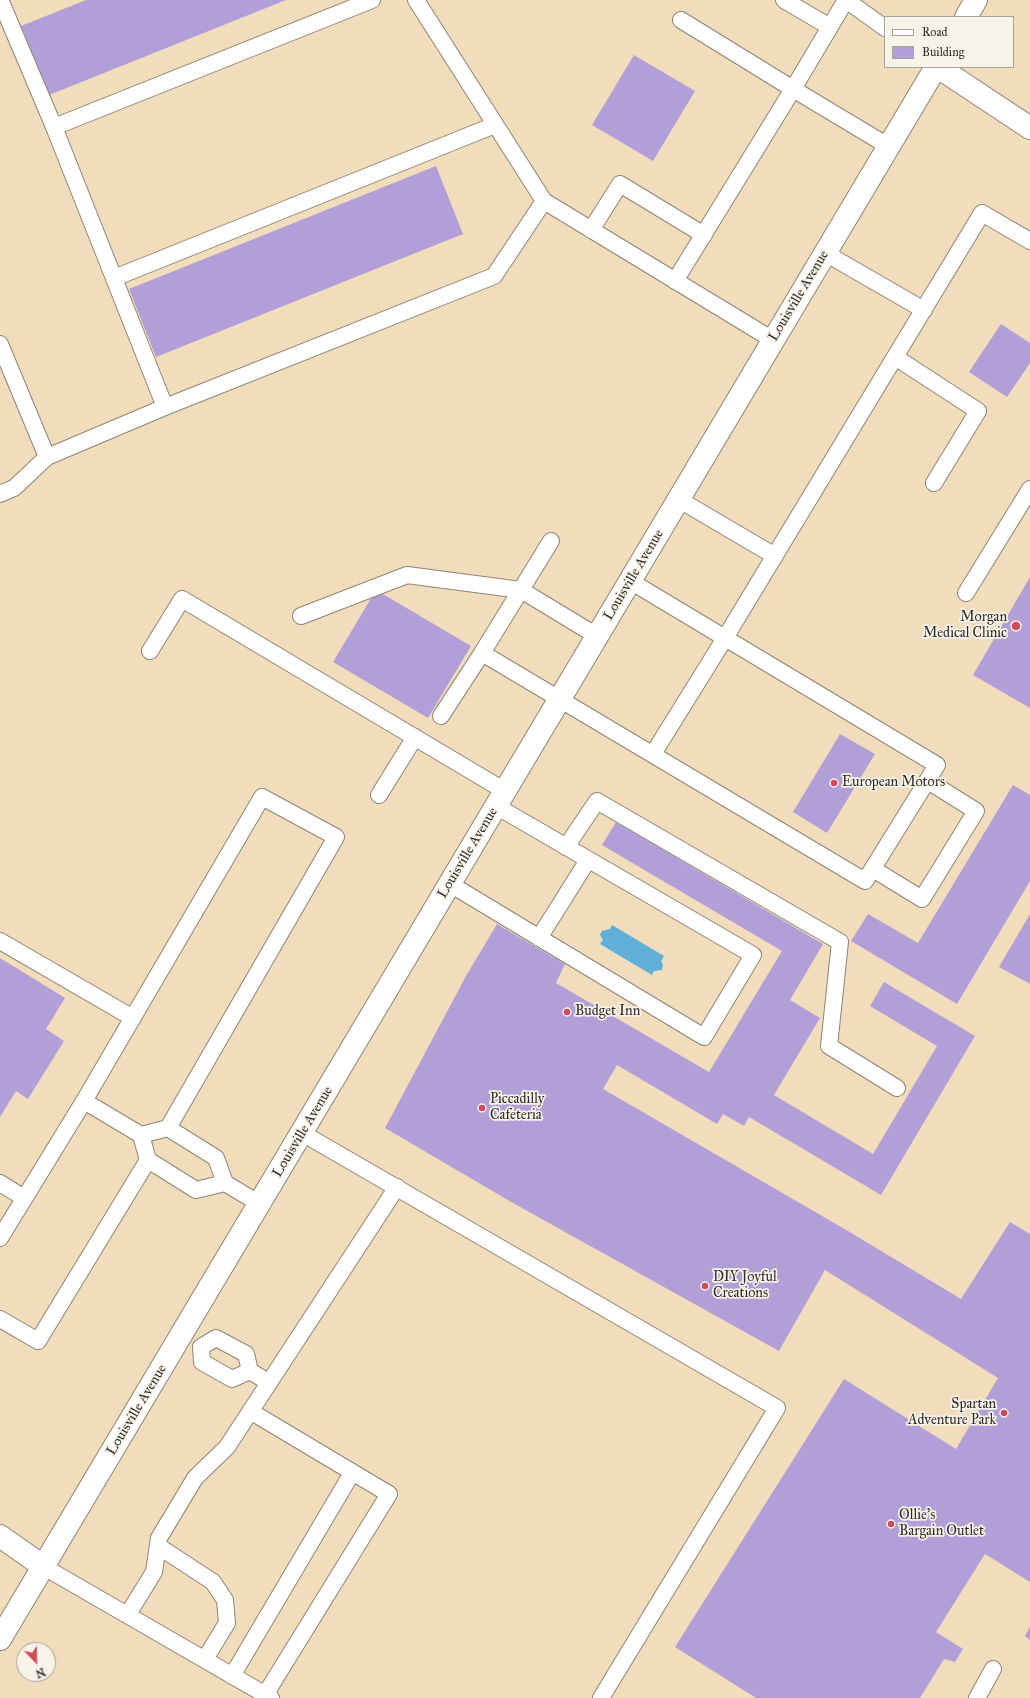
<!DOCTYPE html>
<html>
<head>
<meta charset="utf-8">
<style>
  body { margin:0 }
  #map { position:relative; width:1030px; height:1698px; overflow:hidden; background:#f1dcbc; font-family:"IM FELL Great Primer",serif }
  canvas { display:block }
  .legend { position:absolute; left:884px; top:16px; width:130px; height:52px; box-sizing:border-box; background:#f7f3e8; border:1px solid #a5a39c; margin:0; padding:5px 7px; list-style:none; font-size:12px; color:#2b2b2b }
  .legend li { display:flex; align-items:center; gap:8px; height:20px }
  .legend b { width:20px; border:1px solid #a5a39c }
  .north { position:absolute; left:16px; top:1642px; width:40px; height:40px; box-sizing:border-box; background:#f7f3e8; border:1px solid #a5a39c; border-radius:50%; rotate:158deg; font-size:11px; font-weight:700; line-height:16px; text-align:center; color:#2b2b2b }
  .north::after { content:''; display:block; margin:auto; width:14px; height:18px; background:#d1495b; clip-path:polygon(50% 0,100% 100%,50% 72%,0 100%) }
</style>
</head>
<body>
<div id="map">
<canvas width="1030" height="1698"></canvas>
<ul class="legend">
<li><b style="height:5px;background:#fff"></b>Road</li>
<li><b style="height:11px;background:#b29fd7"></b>Building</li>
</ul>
<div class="north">N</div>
</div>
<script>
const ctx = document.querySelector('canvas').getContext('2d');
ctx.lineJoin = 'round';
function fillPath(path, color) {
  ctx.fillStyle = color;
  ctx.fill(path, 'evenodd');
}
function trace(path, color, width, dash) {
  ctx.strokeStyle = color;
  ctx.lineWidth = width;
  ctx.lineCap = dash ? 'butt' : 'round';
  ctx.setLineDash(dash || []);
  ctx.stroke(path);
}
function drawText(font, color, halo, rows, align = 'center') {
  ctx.font = font + ' "IM FELL Great Primer",serif';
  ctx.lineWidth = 3.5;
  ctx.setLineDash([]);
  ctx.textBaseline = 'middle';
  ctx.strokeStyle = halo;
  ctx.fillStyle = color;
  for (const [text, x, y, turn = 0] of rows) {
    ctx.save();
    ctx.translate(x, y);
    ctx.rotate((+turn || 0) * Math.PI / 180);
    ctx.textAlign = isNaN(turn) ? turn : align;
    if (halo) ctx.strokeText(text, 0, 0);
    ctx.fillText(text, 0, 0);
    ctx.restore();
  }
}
const water = new Path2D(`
  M 612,925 L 664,956 L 661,961 L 663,965 L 662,970 L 654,971 L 652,975 L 600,944 L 603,940 L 600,935 L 602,931 L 610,929 Z`);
const building = new Path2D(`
  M 86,0 L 286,0 L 49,95 L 21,26 Z
  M 634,55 L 695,91 L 653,161 L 592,125 Z
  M 436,166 L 463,234 L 156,357 L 129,289 Z
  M 1001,324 L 1030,343 L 1030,363 L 1007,397 L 969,372 Z
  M 1030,577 L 1030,708 L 973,675 Z
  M 376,590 L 471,646 L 428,718 L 333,662 Z
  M 840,734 L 875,754 L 827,833 L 793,812 Z
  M 1013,785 L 1030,795 L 1030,881 L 957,1004 L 851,941 L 868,914 L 918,943 Z
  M 616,822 L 823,944 L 790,1000 L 820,1018 L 774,1095 L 873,1154 L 937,1046 L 870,1006 L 884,982 L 975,1036 L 881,1195 L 749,1117 L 744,1126 L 723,1114 L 717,1124 L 617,1065 L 603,1089 L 848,1231 L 961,1299 L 1010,1222 L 1030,1234 L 1030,1582 L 985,1554 L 936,1632 L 963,1649 L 955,1662 L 944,1659 L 920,1698 L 756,1698 L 675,1647 L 844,1379 L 956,1449 L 998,1378 L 825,1270 L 779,1351 L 513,1203 L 385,1128 L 466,976 L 497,924 L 565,964 L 556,983 L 709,1072 L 782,951 L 602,845 Z
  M 1030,914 L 1030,984 L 999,967 Z
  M 0,958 L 65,998 L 46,1029 L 64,1041 L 28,1099 L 16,1091 L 0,1117 Z
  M 1030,1626 L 1030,1640 L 1025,1636 Z`);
const lane = new Path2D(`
  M 416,0 L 544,201
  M 784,0 L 830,27
  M 2,4 L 54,127
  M 885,28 L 846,0 L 793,89 L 888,146
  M 591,230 L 620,184 L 704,235
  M 825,253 L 924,310
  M 114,278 L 495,125
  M 675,281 L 793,89 L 681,20
  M 0,344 L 47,457
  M 895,357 L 978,411 L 934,483
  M 165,407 L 54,127 L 372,0
  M 0,494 L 14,488 L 47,457 L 165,407 L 494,276 L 544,201 L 773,340
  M 678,499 L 775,556
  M 551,541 L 482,653 L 865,881 L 937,765 L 630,581
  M 966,593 L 1030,489
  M 301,616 L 407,575 L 521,590 L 597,636
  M 150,651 L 182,599 L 505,791
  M 441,716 L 482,653
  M 653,754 L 725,638 L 982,213 L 1030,241
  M 379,795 L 415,737
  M 566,847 L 597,801 L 840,942 L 829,1046 L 897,1088
  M 873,869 L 922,899 L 976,811 L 928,781
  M 450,884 L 704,1037 L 753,955 L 496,806
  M 539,938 L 588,860
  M 0,941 L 133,1018
  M 302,1133 L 777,1408 L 601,1698
  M 141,1135 L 84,1101 L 262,797 L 336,837 L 168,1128
  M 0,1183 L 24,1198
  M 225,1183 L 196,1190 L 148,1160 L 141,1135 L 168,1128 L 216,1158 L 225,1183 L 260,1204
  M 0,1238 L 84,1101
  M 0,1319 L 38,1341 L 148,1160
  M 201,1347 L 216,1338 L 246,1354 L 250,1371 L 268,1382
  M 201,1347 L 202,1362 L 232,1379 L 250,1371
  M 250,1411 L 389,1494 L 265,1695
  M 158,1546 L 213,1582 L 225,1600 L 227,1623 L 205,1659
  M 44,1567 L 271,1698
  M 128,1614 L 154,1572 L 159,1538 L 195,1478 L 227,1447 L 397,1187
  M 232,1676 L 352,1473
  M 977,1698 L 993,1669`);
const street = new Path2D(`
  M 0,1536 L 44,1567`);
const secondary = new Path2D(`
  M 938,67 L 1030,128`);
const primary = new Path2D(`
  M 966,17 L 976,0
  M 0,1639 L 936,67`);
const markers = [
  [1016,626,5,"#d1495b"],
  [834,783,4,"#d1495b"],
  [567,1012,4,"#d1495b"],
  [482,1108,4,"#d1495b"],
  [705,1286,4,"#d1495b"],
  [1004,1413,4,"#d1495b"],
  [891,1524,4,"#d1495b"]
];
const streetNames = [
  ["Louisville Avenue",799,296,-59],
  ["Louisville Avenue",634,575,-59],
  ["Louisville Avenue",468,853,-59],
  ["Louisville Avenue",303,1132,-59],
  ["Louisville Avenue",137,1410,-59]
];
const poiNames = [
  ["Morgan",1007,618,"right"],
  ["Medical Clinic",1007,634,"right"],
  ["European Motors",842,783],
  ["Budget Inn",575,1012],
  ["Piccadilly",490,1100],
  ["Cafeteria",490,1116],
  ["DIY Joyful",713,1278],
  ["Creations",713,1294],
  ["Spartan",996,1405,"right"],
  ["Adventure Park",996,1421,"right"],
  ["Ollie's",899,1516],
  ["Bargain Outlet",899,1532]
];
fillPath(water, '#5fafda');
fillPath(building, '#b29fd7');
trace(lane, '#8e8474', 18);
trace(street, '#8e8474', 24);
trace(secondary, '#8e8474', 24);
trace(primary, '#8e8474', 24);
trace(lane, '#fff', 16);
trace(street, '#fff', 22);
trace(secondary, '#fff', 22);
trace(primary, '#fff', 22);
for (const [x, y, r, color] of markers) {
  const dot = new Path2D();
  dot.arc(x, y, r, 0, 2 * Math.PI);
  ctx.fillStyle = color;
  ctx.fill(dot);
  trace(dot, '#f7f3e8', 1.5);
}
drawText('14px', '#2b2b2b', '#f7f3e8', streetNames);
drawText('14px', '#2b2b2b', '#f7f3e8', poiNames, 'left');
</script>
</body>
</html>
